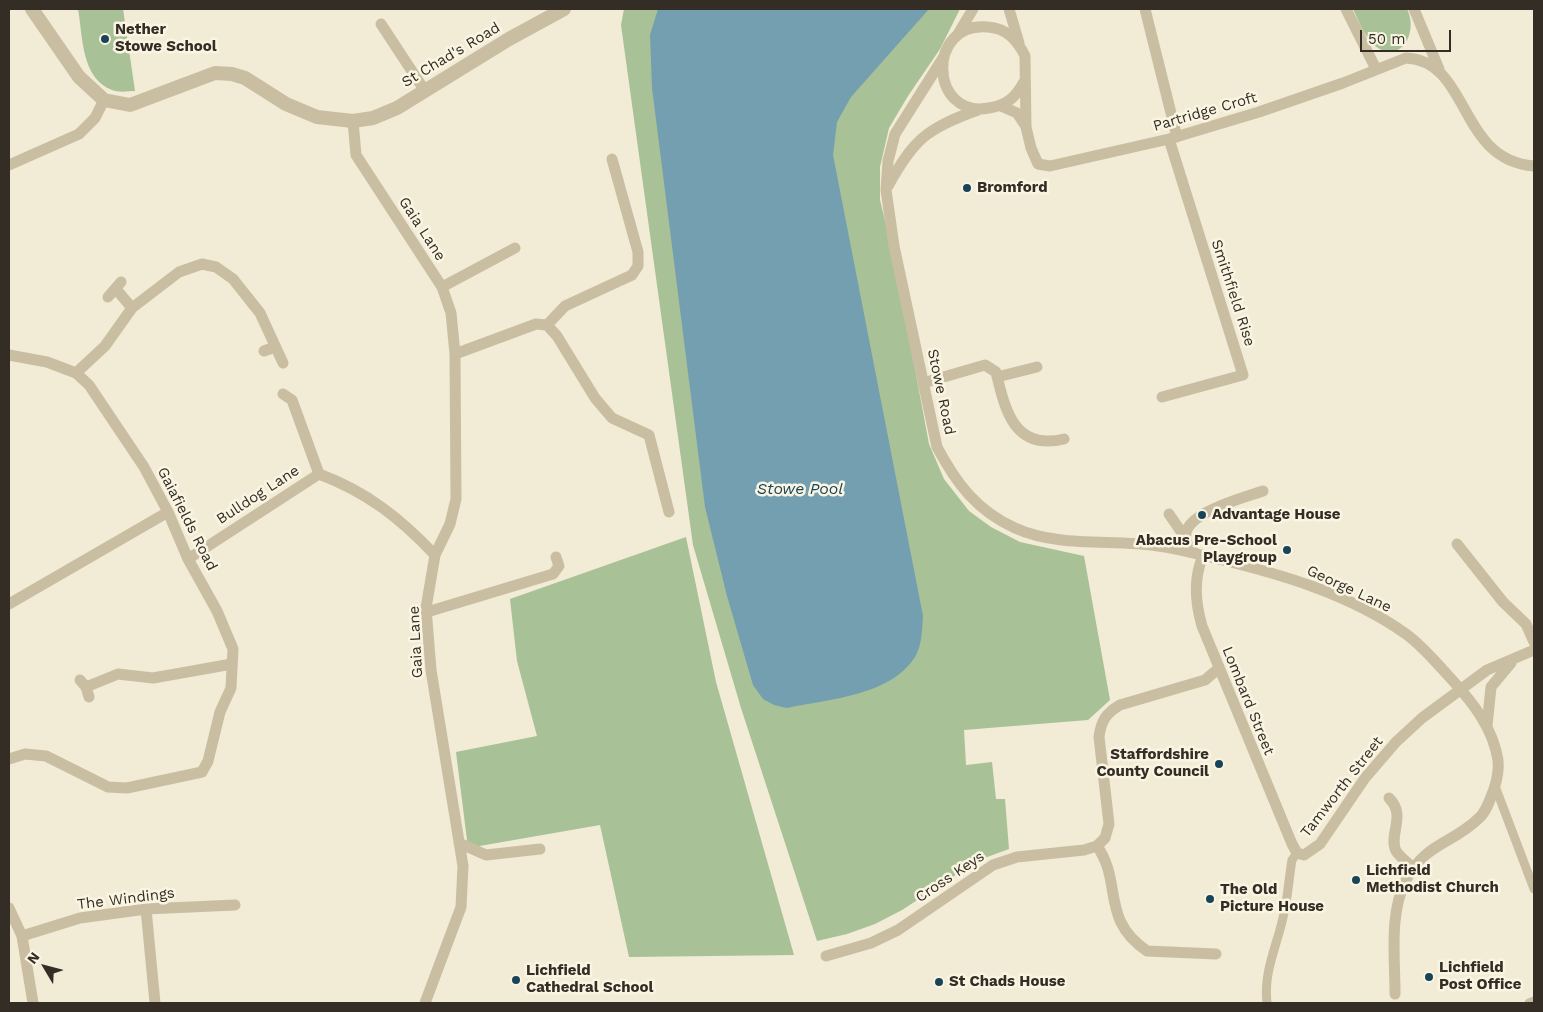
<!DOCTYPE html>
<html>
<head>
<meta charset="utf-8">
<style>
  body { margin:0 }
  #map { position:relative; width:1543px; height:1012px; overflow:hidden; background:#f2ebd6; font-family:"Work Sans",sans-serif }
  canvas { display:block }
  .frame { position:absolute; inset:0; border:10px solid #342d25; pointer-events:none }
  .north { position:absolute; left:20px; top:942px; width:50px; height:50px; -webkit-text-stroke:4px #faf5e3; paint-order:stroke; rotate:307deg; font-size:14px; font-weight:700; line-height:20px; text-align:center; color:#342d25 }
  .north::after { content:''; display:block; margin:auto; width:18px; height:22px; background:#342d25; clip-path:polygon(50% 0,100% 100%,50% 72%,0 100%) }
  .scale { position:absolute; left:1360px; top:30px; width:91px; height:22px; box-sizing:border-box; border:2px solid #342d25; border-top:0; padding-left:6px; font-size:15px; line-height:18px; white-space:nowrap; color:#342d25; -webkit-text-stroke:4px #faf5e3; paint-order:stroke }
</style>
</head>
<body>
<div id="map">
<canvas width="1543" height="1012"></canvas>
<div class="frame"></div>
<div class="north">N</div>
<div class="scale">50 m</div>
</div>
<script>
const ctx = document.querySelector('canvas').getContext('2d');
ctx.lineJoin = 'round';
function fillPath(path, color) {
  ctx.fillStyle = color;
  ctx.fill(path, 'evenodd');
}
function trace(path, color, width, dash) {
  ctx.strokeStyle = color;
  ctx.lineWidth = width;
  ctx.lineCap = dash ? 'butt' : 'round';
  ctx.setLineDash(dash || []);
  ctx.stroke(path);
}
function drawText(font, color, halo, rows, align = 'center') {
  ctx.font = font + ' "Work Sans",sans-serif';
  ctx.lineWidth = 5;
  ctx.setLineDash([]);
  ctx.textBaseline = 'middle';
  ctx.strokeStyle = halo;
  ctx.fillStyle = color;
  for (const [text, x, y, turn = 0] of rows) {
    ctx.save();
    ctx.translate(x, y);
    ctx.rotate((+turn || 0) * Math.PI / 180);
    ctx.textAlign = isNaN(turn) ? turn : align;
    if (halo) ctx.strokeText(text, 0, 0);
    ctx.fillText(text, 0, 0);
    ctx.restore();
  }
}
const green = new Path2D(`
  M 78,9 L 123,9 L 135,91 C 129,91 119,93 112,90 C 81,78 83,37 78,9 Z
  M 624,9 L 960,9 L 940,49 L 908,96 L 889,128 L 880,167 L 880,200 L 894,257 L 929,444 L 944,479 L 969,511 L 991,527 L 1020,542 L 1084,556 L 1110,700 L 1088,720 L 964,730 L 966,765 L 992,762 L 996,799 L 1005,799 L 1009,849 L 979,860 L 902,910 L 875,924 L 847,934 L 817,941 L 741,708 L 693,545 L 621,25 Z
  M 1353,9 L 1407,9 C 1419,33 1400,65 1375,46 C 1364,37 1359,21 1353,9 Z
  M 686,537 L 716,682 L 794,955 L 629,957 L 600,825 L 468,848 L 456,752 L 537,736 L 517,661 L 510,599 Z`);
const water = new Path2D(`
  M 658,9 L 929,9 L 851,97 L 837,122 L 833,155 L 923,616 C 922,630 922,645 915,657 C 890,696 829,699 787,708 L 774,705 L 763,699 L 753,685 L 727,596 L 705,507 L 652,88 L 650,35 Z`);
const pedestrian = new Path2D(`
  M 1495,786 L 1534,889
  M 1267,1003 C 1263,971 1278,944 1284,913 C 1288,896 1289,877 1292,860 L 1297,853
  M 1529,1003 L 1534,1001`);
const minor = new Path2D(`
  M 1009,9 L 1019,43
  M 1145,9 L 1177,137
  M 1346,9 L 1376,69
  M 1414,9 L 1439,69
  M 381,24 L 425,91
  M 958,34 L 973,9
  M 943,58 L 895,134 L 888,161 L 886,190 L 894,246 L 937,447 C 956,483 977,511 1015,528 C 1059,548 1112,539 1158,546 C 1177,548 1196,554 1214,558 C 1281,574 1350,594 1406,634 C 1424,647 1439,666 1454,682 C 1474,704 1493,729 1498,760 C 1499,770 1497,780 1494,789 C 1490,799 1487,811 1479,818 C 1453,844 1426,842 1406,880 C 1389,913 1395,957 1395,994
  M 1024,82 C 1015,98 1007,105 989,108 C 929,119 926,21 988,27 C 1006,28 1018,41 1025,56 L 1026,127 L 1031,148 L 1038,164 L 1050,166 L 1169,139 L 1259,112 L 1343,83 L 1406,58 C 1471,61 1457,160 1534,166
  M 1001,106 L 1017,113 L 1025,125
  M 353,121 L 356,155 L 442,287 L 451,313 L 455,354 L 456,499 L 450,524 L 435,555 L 426,608 L 431,670 L 463,866 L 461,907 L 425,1003
  M 9,165 L 79,134 L 95,118 L 104,100
  M 888,186 C 914,139 927,128 978,110
  M 442,287 L 515,248
  M 116,289 L 132,308
  M 108,297 L 121,282
  M 547,325 L 565,306 L 632,275 L 638,266 L 638,252 L 612,159
  M 264,351 L 275,347
  M 455,354 L 536,324 L 547,325 L 557,336 L 595,398 L 612,418 L 649,435 L 669,512
  M 9,355 L 47,362 L 76,373 L 89,385 L 144,467 L 168,512 L 188,559 L 217,611 L 233,649 L 231,688 L 220,712 L 208,761 L 202,772 L 127,788 L 108,787 L 46,756 L 25,754 L 9,759
  M 76,373 L 105,346 L 132,308 L 179,272 L 202,264 L 216,267 L 233,279 L 260,313 L 283,363
  M 997,377 L 1037,367
  M 923,383 L 985,365 L 996,372 C 1005,410 1014,451 1064,439
  M 283,394 L 292,400 L 319,474
  M 1162,397 L 1243,375 L 1169,139
  M 1169,514 L 1184,536
  M 1457,544 L 1503,602 L 1526,624 L 1534,642
  M 1195,553 C 1158,519 1240,499 1263,491
  M 1203,556 C 1193,579 1195,602 1202,626 L 1292,844 L 1297,853 L 1304,855 L 1320,844 L 1365,778 L 1396,742 L 1422,718 L 1487,670 L 1534,650
  M 188,559 L 319,474 C 367,492 400,518 435,555
  M 9,604 L 168,512
  M 427,612 L 553,574 L 559,566 L 556,557
  M 80,680 L 86,687 L 89,697
  M 86,687 L 118,674 L 153,678 L 232,664
  M 1487,726 L 1491,687 L 1511,663
  M 1389,798 C 1407,816 1388,834 1396,851 C 1400,857 1408,863 1413,868
  M 459,843 L 486,855 L 540,849
  M 1097,846 C 1123,883 1100,919 1147,951 L 1216,954
  M 9,908 L 22,936 L 33,1003
  M 146,909 L 155,1003
  M 22,936 L 80,918 L 146,909 L 235,905
  M 826,956 L 871,943 L 898,930 L 993,865 L 1017,857 L 1084,850 L 1097,846 L 1105,838 L 1109,824 L 1099,737 C 1101,721 1106,713 1120,705 L 1205,680 L 1218,669`);
const tertiary = new Path2D(`
  M 32,9 L 79,77 L 104,100 L 130,105 L 215,73 L 232,74 L 245,78 L 286,104 L 317,117 L 353,121 L 373,118 L 397,108 L 509,39 L 564,9`);
const markers = [
  [105,39,5,"#194457"],
  [967,188,5,"#194457"],
  [1202,515,5,"#194457"],
  [1287,550,5,"#194457"],
  [1219,764,5,"#194457"],
  [1356,880,5,"#194457"],
  [1210,899,5,"#194457"],
  [1429,977,5,"#194457"],
  [516,980,5,"#194457"],
  [939,982,5,"#194457"]
];
const poiNames = [
  ["Nether",115,30],
  ["Stowe School",115,47],
  ["Bromford",977,188],
  ["Advantage House",1212,515],
  ["Abacus Pre-School",1277,541,"right"],
  ["Playgroup",1277,558,"right"],
  ["Staffordshire",1209,755,"right"],
  ["County Council",1209,772,"right"],
  ["Lichfield",1366,871],
  ["Methodist Church",1366,888],
  ["The Old",1220,890],
  ["Picture House",1220,907],
  ["Lichfield",1439,968],
  ["Post Office",1439,985],
  ["Lichfield",526,971],
  ["Cathedral School",526,988],
  ["St Chads House",949,982]
];
const streetNames = [
  ["St Chad's Road",451,55,-31],
  ["Partridge Croft",1205,112,-16],
  ["Gaia Lane",422,229,57],
  ["Smithfield Rise",1233,293,72],
  ["Stowe Road",941,392,78],
  ["Bulldog Lane",258,495,-33],
  ["Gaiafields Road",187,519,63],
  ["George Lane",1349,589,25],
  ["Gaia Lane",416,642,-93],
  ["Lombard Street",1248,701,68],
  ["Tamworth Street",1342,787,-52],
  ["Cross Keys",950,877,-34],
  ["The Windings",126,899,-7]
];
const waterNames = [
  ["Stowe Pool",800,489]
];
fillPath(green, '#a8c196');
fillPath(water, '#749fb0');
trace(pedestrian, '#cabea2', 9);
trace(minor, '#cabea2', 11);
trace(tertiary, '#cabea2', 14);
for (const [x, y, r, color] of markers) {
  const dot = new Path2D();
  dot.arc(x, y, r, 0, 2 * Math.PI);
  ctx.fillStyle = color;
  ctx.fill(dot);
  trace(dot, '#faf5e3', 2);
}
drawText('bold 15px', '#342d25', '#faf5e3', poiNames, 'left');
drawText('15px', '#342d25', '#faf5e3', streetNames);
drawText('italic 16px', '#194457', '#faf5e3', waterNames);
</script>
</body>
</html>
